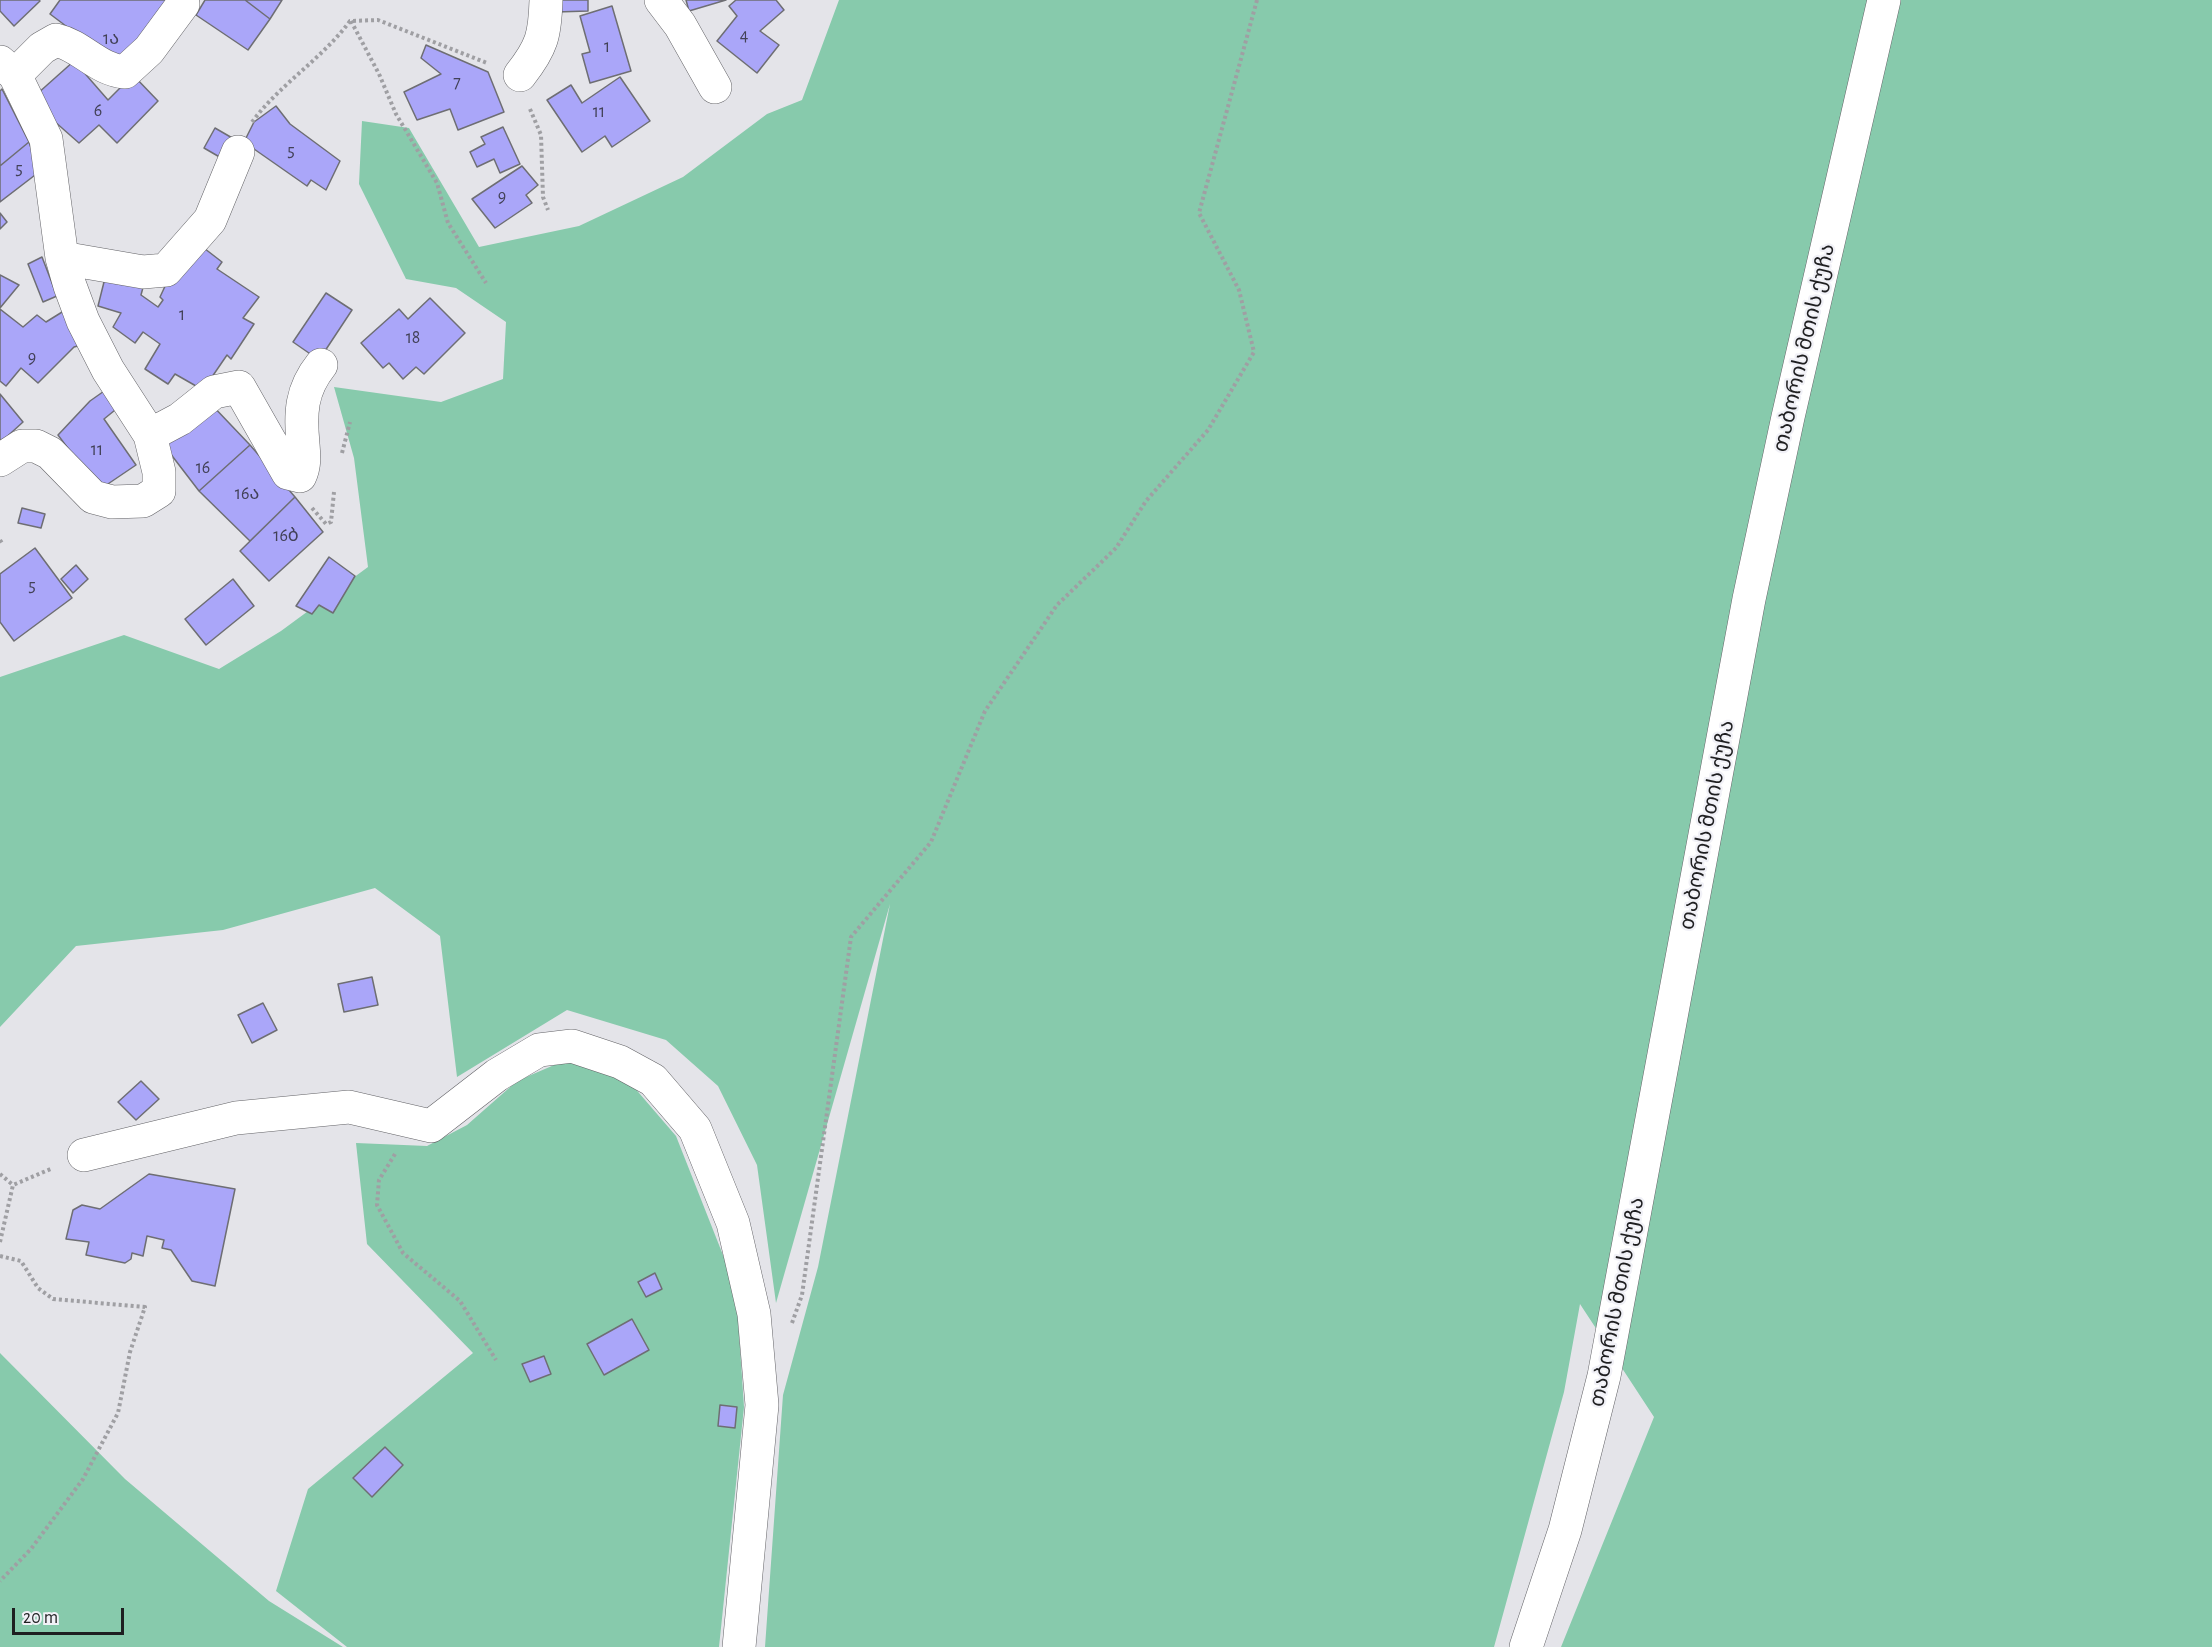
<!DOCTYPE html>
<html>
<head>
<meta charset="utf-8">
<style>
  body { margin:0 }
  #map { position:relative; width:2212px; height:1647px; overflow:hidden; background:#e4e4e9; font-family:"Alegreya Sans",sans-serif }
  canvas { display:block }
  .scale { position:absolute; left:12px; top:1608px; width:112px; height:27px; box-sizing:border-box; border:3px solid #1f1f21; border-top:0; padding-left:8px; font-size:18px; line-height:21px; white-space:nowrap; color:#1f1f21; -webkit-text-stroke:4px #f1f1f7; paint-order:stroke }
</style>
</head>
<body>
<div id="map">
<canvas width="2212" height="1647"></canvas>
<div class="scale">20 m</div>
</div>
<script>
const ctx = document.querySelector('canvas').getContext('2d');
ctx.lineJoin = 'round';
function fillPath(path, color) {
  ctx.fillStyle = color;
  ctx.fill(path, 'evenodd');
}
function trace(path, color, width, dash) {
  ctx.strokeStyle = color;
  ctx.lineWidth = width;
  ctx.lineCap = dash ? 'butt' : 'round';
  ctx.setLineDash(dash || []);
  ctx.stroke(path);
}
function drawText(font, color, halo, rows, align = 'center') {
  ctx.font = font + ' "Alegreya Sans","Noto Sans Georgian",sans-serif';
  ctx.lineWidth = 4.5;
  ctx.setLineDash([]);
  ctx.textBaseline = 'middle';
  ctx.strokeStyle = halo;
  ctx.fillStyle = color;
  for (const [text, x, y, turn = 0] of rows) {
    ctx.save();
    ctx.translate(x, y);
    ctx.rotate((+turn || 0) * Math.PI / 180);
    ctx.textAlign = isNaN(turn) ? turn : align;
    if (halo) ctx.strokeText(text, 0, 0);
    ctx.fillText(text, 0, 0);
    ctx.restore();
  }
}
const green = new Path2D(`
  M 839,0 L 2212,0 L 2212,1647 L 1561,1647 L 1654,1417 L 1580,1304 L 1564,1392 L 1494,1647 L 765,1647 L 783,1395 L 818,1267 L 890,904 L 776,1303 L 757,1165 L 718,1086 L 666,1040 L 567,1010 L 457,1077 L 440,936 L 375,888 L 223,930 L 76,946 L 0,1027 L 0,677 L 124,635 L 219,669 L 281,631 L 368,567 L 354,458 L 334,387 L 441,402 L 503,379 L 506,322 L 456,288 L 406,279 L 359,184 L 362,121 L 409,128 L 479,247 L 579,226 L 683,177 L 767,114 L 802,100 Z
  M 582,1053 L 627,1079 L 676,1136 L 736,1288 L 744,1407 L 719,1647 L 347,1647 L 276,1591 L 308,1489 L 473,1353 L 367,1244 L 356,1143 L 427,1146 L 467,1125 L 517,1081 Z
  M 0,1353 L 125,1479 L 269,1601 L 343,1647 L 0,1647 Z`);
const building = new Path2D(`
  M 0,0 L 39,0 L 40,1 L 14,26 L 0,11 Z
  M 60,0 L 171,0 L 151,30 L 115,63 L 50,14 Z
  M 205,0 L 245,0 L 270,19 L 248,50 L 196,15 Z
  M 245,0 L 282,0 L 270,19 Z
  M 556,0 L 588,0 L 588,11 L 556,12 Z
  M 686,0 L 726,0 L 689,11 Z
  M 736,0 L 776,0 L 784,10 L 760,31 L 779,45 L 757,73 L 717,41 L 737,16 L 729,6 Z
  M 612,6 L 631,71 L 590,83 L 582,54 L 590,52 L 580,16 Z
  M 426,45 L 488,72 L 504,112 L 458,130 L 450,109 L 417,120 L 404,92 L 441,74 L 421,58 Z
  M 74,61 L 108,100 L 133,75 L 158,101 L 117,143 L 99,125 L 79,143 L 54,121 L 37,94 Z
  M 620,77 L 650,121 L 612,147 L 605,136 L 582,152 L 547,100 L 571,85 L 582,103 Z
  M 2,89 L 29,142 L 0,166 L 0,91 Z
  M 276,106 L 290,124 L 340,161 L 326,190 L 311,180 L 307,186 L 244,142 L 254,122 Z
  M 503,127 L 520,164 L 500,173 L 494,159 L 477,167 L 470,152 L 485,144 L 481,137 Z
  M 215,128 L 234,139 L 223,159 L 204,148 Z
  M 29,142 L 39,172 L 0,202 L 0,166 Z
  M 522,166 L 538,185 L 526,195 L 532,203 L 495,228 L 472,199 Z
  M 0,213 L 7,222 L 0,229 Z
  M 200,245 L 222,262 L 217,269 L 259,297 L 243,318 L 254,324 L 231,359 L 227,355 L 203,390 L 175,374 L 168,384 L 145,369 L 160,344 L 143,332 L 135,343 L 113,327 L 121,313 L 98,306 L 107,270 L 145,280 L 141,295 L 158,307 L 163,300 L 160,297 L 167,282 Z
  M 42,257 L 57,296 L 43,302 L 28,264 Z
  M 0,275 L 19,285 L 0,308 Z
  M 326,293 L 352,310 L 319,360 L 293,342 Z
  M 430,298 L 465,333 L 424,374 L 416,367 L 403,379 L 389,363 L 383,368 L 361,343 L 399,309 L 408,319 Z
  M 0,309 L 23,327 L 37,315 L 46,322 L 67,309 L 85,344 L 74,347 L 38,383 L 21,368 L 6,386 L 0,381 Z
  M 107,389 L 120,406 L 104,419 L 136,465 L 99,490 L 58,435 L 90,401 Z
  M 0,394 L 23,422 L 0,443 Z
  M 210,403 L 250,445 L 199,491 L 163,444 Z
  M 250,445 L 295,497 L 250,541 L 199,491 Z
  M 295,497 L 323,532 L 269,581 L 240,551 Z
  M 22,508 L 45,514 L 41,528 L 18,523 Z
  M 35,548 L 72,598 L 14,641 L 0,622 L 0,574 Z
  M 329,557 L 355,576 L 333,613 L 319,605 L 312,614 L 296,606 Z
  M 76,565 L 88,579 L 73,593 L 61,579 Z
  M 233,579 L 254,606 L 206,645 L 185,619 Z
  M 372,977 L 378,1005 L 344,1012 L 338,984 Z
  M 263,1003 L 277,1030 L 252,1043 L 238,1015 Z
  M 141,1081 L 159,1099 L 136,1120 L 118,1102 Z
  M 149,1174 L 235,1189 L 215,1286 L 192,1281 L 171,1250 L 162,1248 L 164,1240 L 147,1236 L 143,1256 L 132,1253 L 131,1259 L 125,1263 L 86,1255 L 89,1242 L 66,1239 L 73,1210 L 82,1205 L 100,1209 Z
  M 655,1273 L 662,1289 L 646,1297 L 638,1282 Z
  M 632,1319 L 649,1350 L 604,1375 L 587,1344 Z
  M 544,1356 L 551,1374 L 530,1382 L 522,1364 Z
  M 720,1405 L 737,1407 L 735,1428 L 718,1426 Z
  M 385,1447 L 403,1465 L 372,1497 L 353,1478 Z`);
const path = new Path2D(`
  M 351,21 L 379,74 L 396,114 L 437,183 L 448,223 L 486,283
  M 530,109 L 541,135 L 543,197 L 548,210
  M 252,122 C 280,84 322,59 350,21 L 378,20 L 487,63
  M 342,453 L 350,422
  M 312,508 L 326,524 L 331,522 L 334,492
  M 0,540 L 2,543
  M 395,1154 L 379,1180 L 377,1205 L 403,1253 L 460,1301 L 496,1360
  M 0,1174 L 13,1185
  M 0,1242 L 13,1185 L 53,1168
  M 0,1256 L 21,1261 L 38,1288 L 53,1299 L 145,1307 L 130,1352 L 118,1413 L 83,1479 L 31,1549 L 0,1581
  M 792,1323 L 802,1295 L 851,937 L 931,842 L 985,711 L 1057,605 L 1116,548 L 1146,501 L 1208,430 L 1254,352 L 1239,290 L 1199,213 L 1257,0`);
const minor = new Path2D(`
  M 661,0 L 680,25 L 715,87
  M 0,62 L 15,75 L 46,139 L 62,258 L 70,286 L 83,321 L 108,370 L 150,435 L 159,472 L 159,491 L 143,501 L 112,502 L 93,497 L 50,453 L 36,446 L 22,446 L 0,460
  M 15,75 L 42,48 L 56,40 C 82,46 98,70 125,72 L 149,50 L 183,4
  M 520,75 C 542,47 545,35 546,0
  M 62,258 L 143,272 L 166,270 L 210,220 L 238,152
  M 150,435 L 180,419 L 214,392 L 239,387 L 288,473 L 300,476 C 305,465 304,456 303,444 C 300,413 301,390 321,365
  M 84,1155 L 236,1118 L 349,1107 L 431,1126 L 497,1075 L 539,1050 L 572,1046 L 620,1062 L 653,1080 L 695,1129 L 733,1223 L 754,1314 L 762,1405 L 739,1647`);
const major = new Path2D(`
  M 1526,1647 L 1565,1530 L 1604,1376 L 1749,599 L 1788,417 L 1884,0`);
const numberNames = [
  ["4",744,36],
  ["1ა",111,39],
  ["1",607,47],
  ["7",457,83],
  ["6",98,111],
  ["11",599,112],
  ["5",291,151],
  ["5",19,169],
  ["9",502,197],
  ["1",182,315],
  ["18",413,338],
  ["9",32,358],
  ["11",97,450],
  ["16",203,468],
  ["16ა",247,494],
  ["16ბ",286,536],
  ["5",32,586]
];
const streetNames = [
  ["თაბორის მთის ქუჩა",1804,348,-77],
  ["თაბორის მთის ქუჩა",1707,825,-79],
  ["თაბორის მთის ქუჩა",1617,1302,-79]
];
fillPath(green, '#87caac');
fillPath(building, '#aaa6f9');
trace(building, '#6e6e73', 1.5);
trace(minor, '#636367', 34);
trace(major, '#636367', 34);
trace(path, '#9f9fa3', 4, [3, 3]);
trace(minor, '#fff', 33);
trace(major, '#fff', 33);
drawText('18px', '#424157', null, numberNames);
drawText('21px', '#1f1f21', '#f1f1f7', streetNames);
</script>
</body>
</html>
